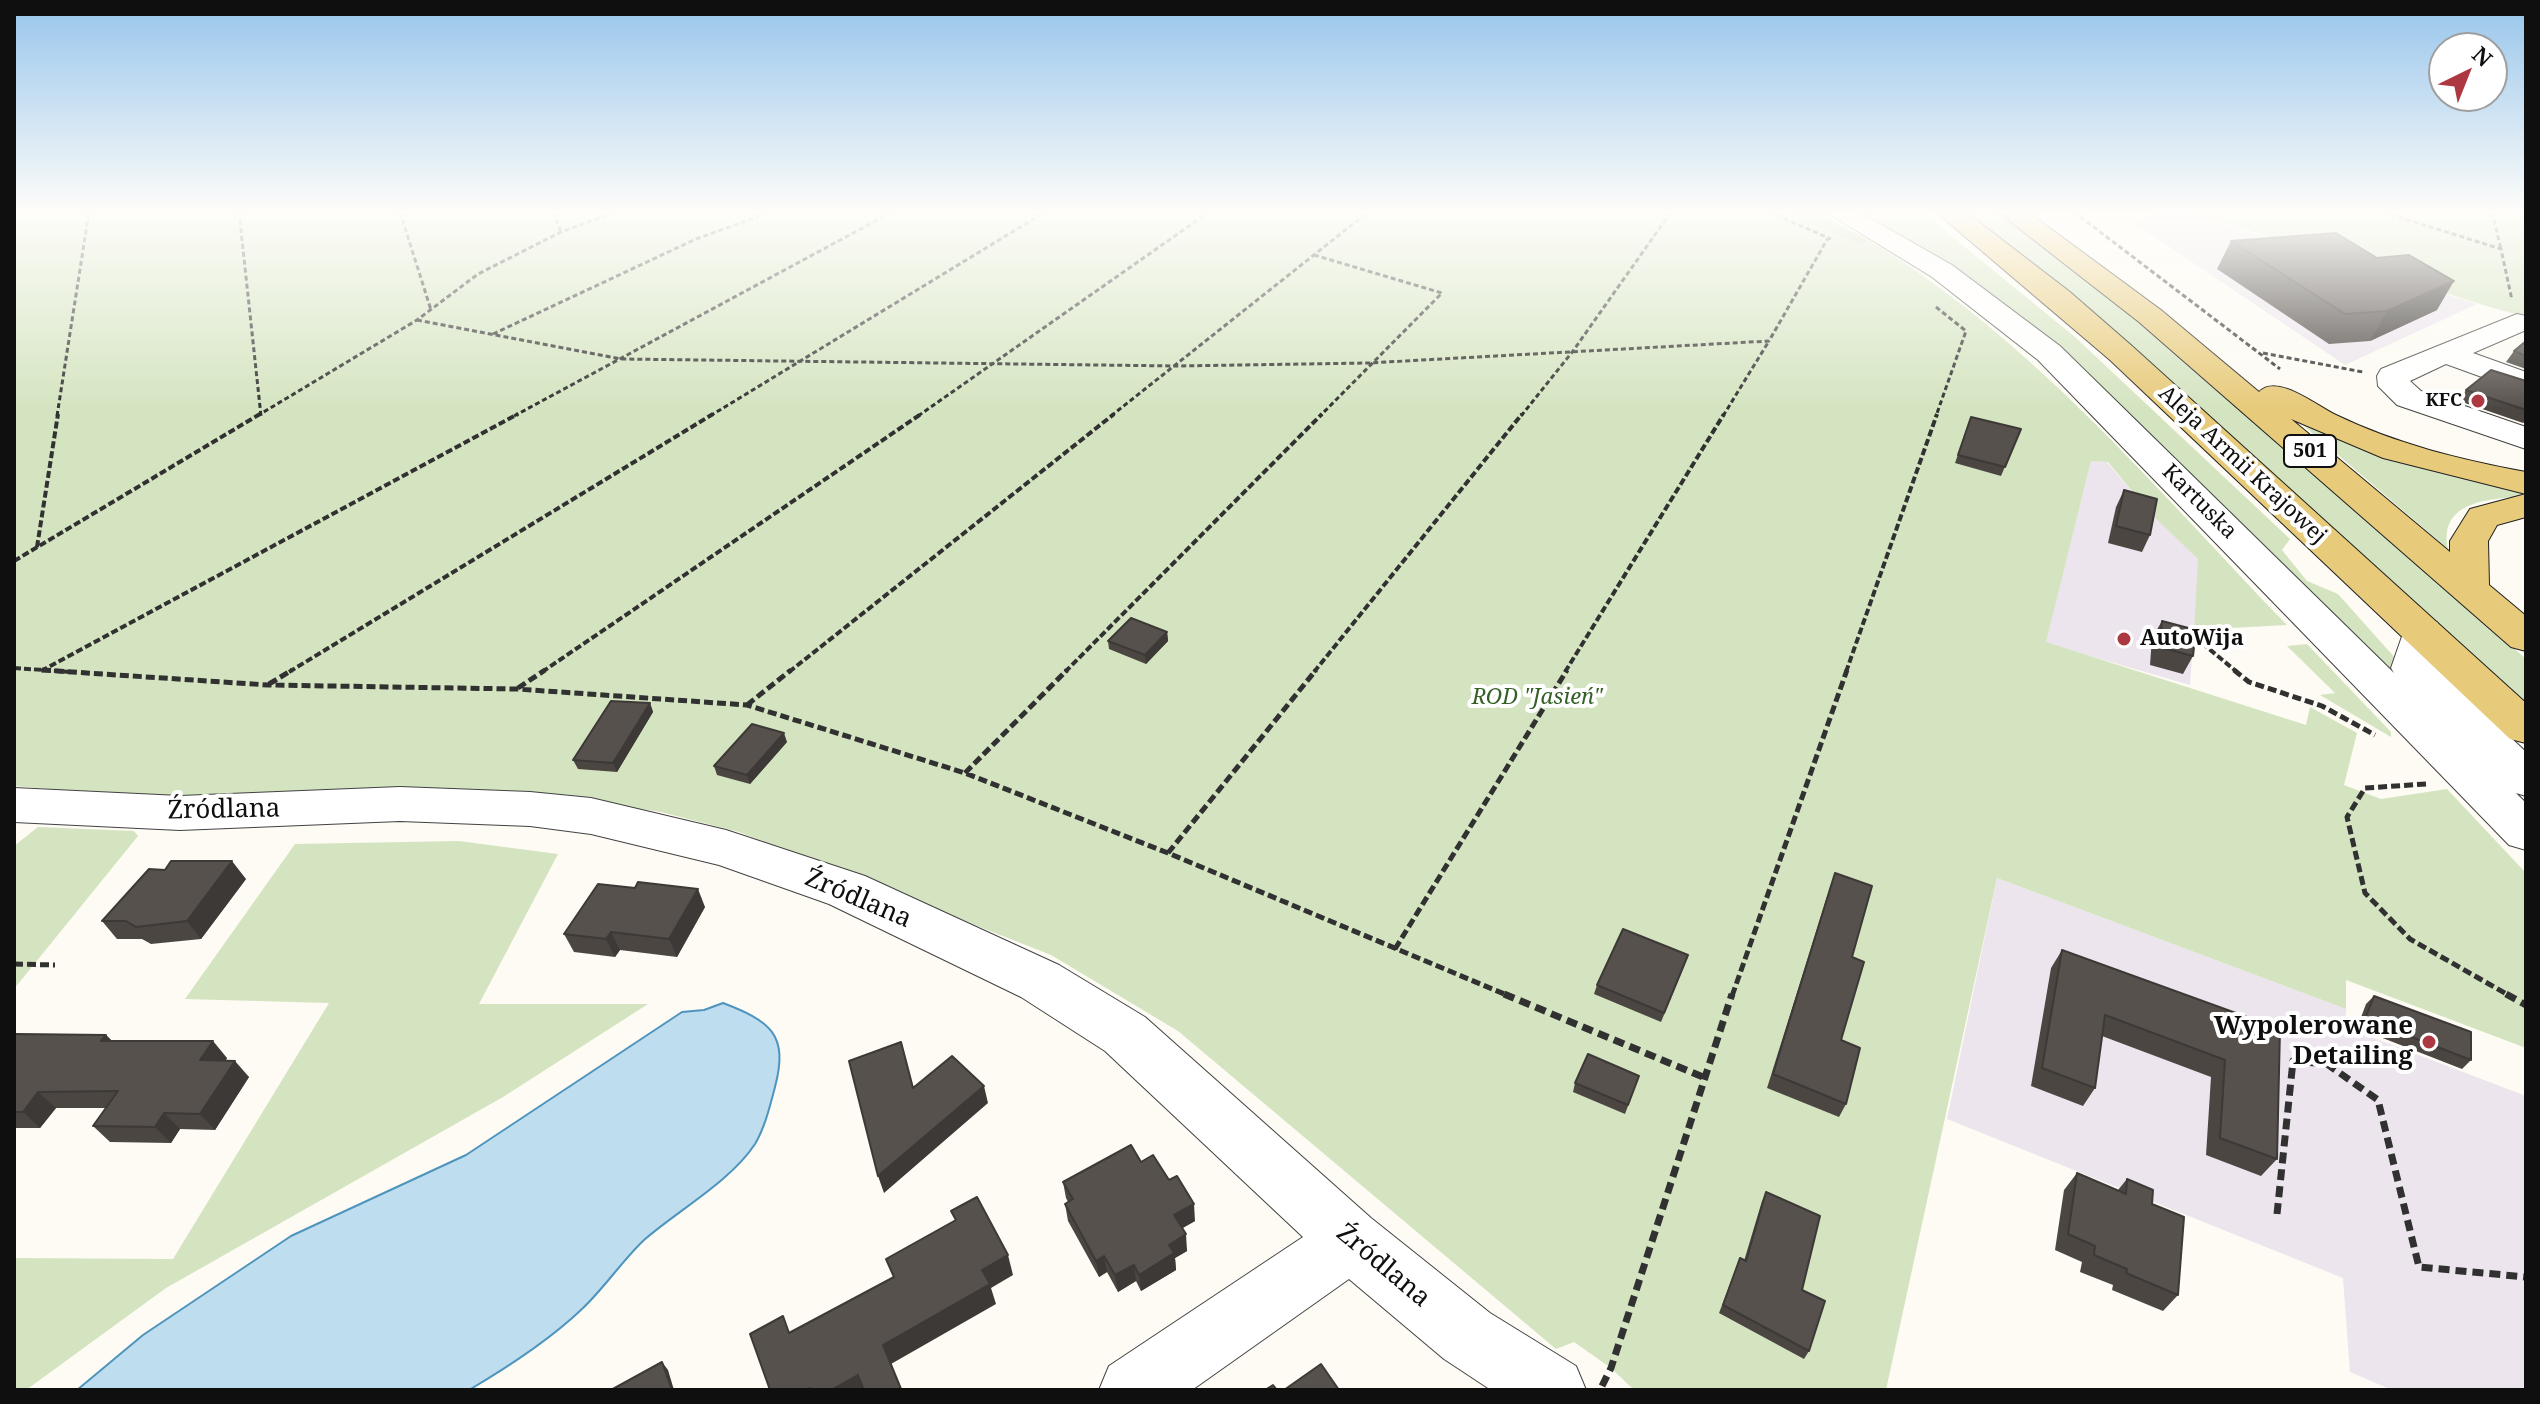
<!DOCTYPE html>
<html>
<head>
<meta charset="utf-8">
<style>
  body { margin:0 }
  #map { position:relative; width:2540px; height:1404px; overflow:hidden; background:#fdfbf3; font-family:"Noto Serif",serif }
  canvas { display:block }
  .frame { position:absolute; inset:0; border:16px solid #0f0f0f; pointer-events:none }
  .north { position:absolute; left:2428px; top:32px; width:80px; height:80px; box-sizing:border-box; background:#fff; border:2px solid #9f9f9f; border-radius:50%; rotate:43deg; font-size:22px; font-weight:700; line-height:32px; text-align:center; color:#0f0f0f }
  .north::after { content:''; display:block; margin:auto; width:28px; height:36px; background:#ae3841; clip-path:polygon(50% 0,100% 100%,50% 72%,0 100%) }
</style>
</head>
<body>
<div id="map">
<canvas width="2540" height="1404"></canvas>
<div class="frame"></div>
<div class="north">N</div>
</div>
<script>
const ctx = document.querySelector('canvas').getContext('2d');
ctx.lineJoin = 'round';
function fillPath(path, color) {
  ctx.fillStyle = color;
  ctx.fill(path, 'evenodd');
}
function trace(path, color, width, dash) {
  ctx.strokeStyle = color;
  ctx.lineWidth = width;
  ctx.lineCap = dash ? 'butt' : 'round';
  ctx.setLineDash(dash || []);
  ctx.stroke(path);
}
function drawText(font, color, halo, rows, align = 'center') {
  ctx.font = font + ' "Noto Serif",serif';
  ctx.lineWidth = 8;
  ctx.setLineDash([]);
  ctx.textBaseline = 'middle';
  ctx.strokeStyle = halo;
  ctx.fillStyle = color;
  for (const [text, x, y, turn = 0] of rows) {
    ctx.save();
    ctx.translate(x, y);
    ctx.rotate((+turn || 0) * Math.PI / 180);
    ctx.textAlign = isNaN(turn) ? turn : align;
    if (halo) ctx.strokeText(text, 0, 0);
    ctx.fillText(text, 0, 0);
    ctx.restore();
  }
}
const industrial = new Path2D(`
  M 2160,212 L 2187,212 L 2477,304 L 2345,365 L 2134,223 Z
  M 2091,461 L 2107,462 L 2150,513 L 2199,559 L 2190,685 L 2045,643 Z
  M 1997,878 L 2346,1009 L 2345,1027 L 2526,1096 L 2526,1390 L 2392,1390 L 2350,1372 L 2343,1278 L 1947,1119 Z`);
const green = new Path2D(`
  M 14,212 L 1784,212 L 1858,244 L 1867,239 C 2031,338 2155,488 2287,625 L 2194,630 L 2198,559 L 2150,513 L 2108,462 L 2091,461 L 2046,642 L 2306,725 L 2310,707 L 2357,733 L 2344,785 L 2381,799 L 2447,789 L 2526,873 L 2526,1048 L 2346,980 L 2346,1009 L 1997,878 L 1886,1390 L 1634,1390 L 1611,1368 L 1574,1342 L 1556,1349 L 1178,1031 L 1051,955 L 739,832 L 661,812 L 533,794 L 157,798 L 14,786 Z
  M 1853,212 L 1922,212 L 2075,337 L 2290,539 L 2282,550 L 2307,581 L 2338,594 L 2430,697 L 2428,707 L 2203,488 Z
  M 1963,212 L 1996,212 L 2121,307 L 2309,466 L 2526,659 L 2526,710 Z
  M 2191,212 L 2526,212 L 2526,317 L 2483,305 Z
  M 2296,419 C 2371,454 2444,480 2526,490 L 2526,496 C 2491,499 2438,500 2448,549 Z
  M 2307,644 L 2391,732 L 2391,737 L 2320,695 L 2335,693 L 2287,646 Z
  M 38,827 L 134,831 L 138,836 L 14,989 L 14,846 Z
  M 459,841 L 558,854 L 479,1004 L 648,1004 L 503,1097 L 166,1288 L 26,1390 L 14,1390 L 14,1258 L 173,1259 L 329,1003 L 185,999 L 295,844 Z`);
const forest = new Path2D(`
  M 1784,212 L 1816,212 L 1866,239 L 1866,242 L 1858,244 Z`);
const water = new Path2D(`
  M 723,1003 C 770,1021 789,1034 775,1087 C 770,1106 765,1127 755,1144 C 731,1181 677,1211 644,1240 C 622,1261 605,1287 583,1308 C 550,1340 508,1367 469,1390 L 77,1390 L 143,1335 L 291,1236 L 466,1155 L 682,1012 L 704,1010 Z`);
const pathFar3 = new Path2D(`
  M 239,212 L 261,416
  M 400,212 L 431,310
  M 553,212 L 561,232
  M 1769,212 L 1831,239
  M 2074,212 L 2280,369
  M 2383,212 L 2501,249 L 2512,300
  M 2492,212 L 2501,249
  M 1314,255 L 1442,293 L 1320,416
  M 1936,307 L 1966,331 L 1936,416
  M 417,320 L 621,359 L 1178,366 L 1368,363 L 1769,341 L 1828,238
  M 493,334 L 696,239 L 770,212
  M 2263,353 L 2363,372
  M 57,416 L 89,212
  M 257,416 L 417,320 L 478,274 L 561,232 L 615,212
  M 514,416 L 892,212
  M 710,416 L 1045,212
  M 918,416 L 1209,212
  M 1111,416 L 1368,212
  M 1521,416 L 1573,351 L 1671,212
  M 1723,416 L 1769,341`);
const pathFar2 = new Path2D(`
  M 37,547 L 58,414
  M 14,561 L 260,414
  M 2202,643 L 2237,672
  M 14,668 L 72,672
  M 41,671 L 518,414
  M 289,672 L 713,414
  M 542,672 L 921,414
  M 789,672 L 1114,414
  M 1065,672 L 1322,414
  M 1314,672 L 1522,414
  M 1565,672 L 1724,414
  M 1846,672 L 1937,414`);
const pathFar1 = new Path2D(`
  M 42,670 L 268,685 L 517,689 L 747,705 L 965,773 L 1168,853 L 1509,996
  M 2234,670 L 2249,682 L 2322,706 L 2375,735
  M 269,684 L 292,670
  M 518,688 L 545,670
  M 747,705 L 791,670
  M 965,773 L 1067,670
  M 2426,784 L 2365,788 L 2347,817 L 2365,893 L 2410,939 L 2510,996
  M 1168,853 L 1316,670
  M 1395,949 L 1567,670
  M 14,964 L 55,965
  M 1732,996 L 1847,670`);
const path = new Path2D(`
  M 1504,994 L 1703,1077
  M 2506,994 L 2526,1005
  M 2277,1214 L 2293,1061 L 2327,1064 L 2378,1100 L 2419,1267 L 2526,1277
  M 1602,1386 L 1611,1368 L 1732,994`);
const minor = new Path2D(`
  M 1826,212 L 1859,212 L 1952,265 L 2060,346 L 2394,673 L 2391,668 L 2407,622 L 2422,618 L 2437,622 L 2443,631 L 2434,665 L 2526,752 L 2526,796 L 2516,793 L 2526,803 L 2526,850 L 2509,845 L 2038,360 L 1932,277 Z
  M 2517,314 L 2526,316 L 2526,330 L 2473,353 L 2526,372 L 2526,393 L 2446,364 L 2410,381 L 2421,391 L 2526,427 L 2526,449 L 2397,405 L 2378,386 L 2377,376 L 2381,369 Z
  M 400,787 L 530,792 L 591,798 L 726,830 L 865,876 L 1059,965 L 1145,1017 L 1371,1218 L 1490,1313 L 1576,1366 L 1586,1390 L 1491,1390 L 1444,1359 L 1349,1279 L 1192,1390 L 1099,1390 L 1109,1366 L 1303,1237 L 1105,1051 L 1021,997 L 829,904 L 719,865 L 591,834 L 530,826 L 400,821 L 180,830 L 14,822 L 14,788 L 180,796 Z`);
const major = new Path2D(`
  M 1936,212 L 1966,212 L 2070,292 L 2132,346 L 2526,703 L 2526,743 L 2510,739 L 2110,360 Z
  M 1998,212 L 2028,212 L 2161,310 L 2259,392 C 2277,373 2317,406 2336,415 C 2396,444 2461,460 2526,472 L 2526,517 L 2497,525 L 2488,541 L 2489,585 L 2526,616 L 2526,651 L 2511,647 L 2139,322 ZM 2291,419 L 2383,458 L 2526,494 L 2470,509 L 2450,541 L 2450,552 Z`);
const wall = new Path2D(`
  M 2231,241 L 2437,310 L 2370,341 L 2329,344 L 2217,269 Z
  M 2526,341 L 2526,369 L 2506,362 L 2514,351 Z
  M 2526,381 L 2526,420 L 2523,423 L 2459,401 L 2466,390 Z
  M 1971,417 L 2021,429 L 2001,476 L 1955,463 Z
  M 2124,490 L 2150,535 L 2142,552 L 2108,543 L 2116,507 Z
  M 2162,621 L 2193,656 L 2183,674 L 2150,665 L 2152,638 Z
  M 1167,632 L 1168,641 L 1146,664 L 1109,649 L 1108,641 Z
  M 650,703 L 653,712 L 617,772 L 578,769 L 573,760 Z
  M 787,742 L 750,784 L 717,775 L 714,766 Z
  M 1835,873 L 1852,957 L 1841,1040 L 1846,1104 L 1839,1117 L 1767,1088 L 1830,887 Z
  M 246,879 L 201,939 L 151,944 L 142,939 L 117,939 L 102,921 Z
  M 705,907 L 677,957 L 620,950 L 615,957 L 574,952 L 564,934 Z
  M 2062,950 L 2280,1029 L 2277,1159 L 2261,1176 L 2206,1155 L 2211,1077 L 2102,1036 L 2095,1088 L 2083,1106 L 2031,1086 L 2051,968 Z
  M 1685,964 L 1661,1022 L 1594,994 L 1597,985 Z
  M 2374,996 L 2471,1060 L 2462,1069 L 2357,1028 L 2366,1004 Z
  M 106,1035 L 112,1041 L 227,1058 L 226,1060 L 249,1077 L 215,1130 L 180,1129 L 171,1143 L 110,1142 L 93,1126 L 106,1108 L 56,1108 L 40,1128 L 14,1128 L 14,1036 Z
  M 1639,1076 L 1625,1114 L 1573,1092 L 1575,1083 Z
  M 1141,1162 L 1195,1221 L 1182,1228 L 1187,1251 L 1175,1258 L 1176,1270 L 1141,1291 L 1136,1281 L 1118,1292 L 1107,1272 L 1099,1277 L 1068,1221 L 1065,1204 L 1068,1202 L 1066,1198 L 1063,1182 Z
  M 2077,1173 L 2118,1190 L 2127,1179 L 2152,1204 L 2178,1295 L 2163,1311 L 2112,1290 L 2113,1285 L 2080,1272 L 2082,1262 L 2055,1250 L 2064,1190 Z
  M 1766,1192 L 1802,1290 L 1809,1351 L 1804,1359 L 1719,1313 L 1740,1258 L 1744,1261 L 1762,1201 Z`);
const shadedWall = new Path2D(`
  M 2454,281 L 2437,310 L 2370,341 L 2387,311 Z
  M 1167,632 L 1168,641 L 1146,664 L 1145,655 Z
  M 650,703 L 653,712 L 617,772 L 613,763 Z
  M 784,733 L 787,742 L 750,784 L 747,775 Z
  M 232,861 L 246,879 L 201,939 L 187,921 Z
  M 698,889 L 705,907 L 677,957 L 669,939 Z
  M 611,932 L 620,950 L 615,957 L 606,939 Z
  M 106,1035 L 122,1051 L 101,1041 Z
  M 213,1041 L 227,1058 L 215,1077 L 200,1060 Z
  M 235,1061 L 249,1077 L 215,1130 L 200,1114 Z
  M 984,1086 L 988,1103 L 884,1193 L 878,1176 Z
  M 38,1092 L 56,1108 L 40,1128 L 23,1112 Z
  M 164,1113 L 180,1129 L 171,1143 L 155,1127 Z
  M 1194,1204 L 1195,1221 L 1176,1232 L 1174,1215 Z
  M 1186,1234 L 1187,1251 L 1175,1258 L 1176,1270 L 1141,1291 L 1139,1275 L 1169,1245 Z
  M 1008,1255 L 1013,1275 L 991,1288 L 996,1304 L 891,1364 L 902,1390 L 900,1390 L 883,1345 L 982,1270 Z
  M 1104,1256 L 1107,1272 L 1099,1277 L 1096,1261 Z
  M 1134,1265 L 1136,1281 L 1118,1292 L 1115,1275 Z
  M 662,1362 L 668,1370 L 674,1390 L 672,1390 Z
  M 858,1375 L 866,1390 L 831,1390 Z`);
const building = new Path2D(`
  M 2336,233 L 2377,258 L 2409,255 L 2454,281 L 2387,311 L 2345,314 L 2231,241 Z
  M 2526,341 L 2526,356 L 2514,351 Z
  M 2491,370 L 2526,381 L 2526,410 L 2466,390 Z
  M 1971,417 L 2021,429 L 2005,467 L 1958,455 Z
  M 2124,490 L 2157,499 L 2150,535 L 2116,526 Z
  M 1131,618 L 1167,632 L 1145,655 L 1108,641 Z
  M 2162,621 L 2196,630 L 2193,656 L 2159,647 Z
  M 611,701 L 650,703 L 613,763 L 573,760 Z
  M 752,724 L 784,733 L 747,775 L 714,766 Z
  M 171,861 L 232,861 L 187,921 L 136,927 L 126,921 L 102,921 L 149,869 L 165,870 Z
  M 1835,873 L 1872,886 L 1852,957 L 1864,962 L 1841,1040 L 1860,1048 L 1846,1104 L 1773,1074 Z
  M 638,882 L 698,889 L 669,939 L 611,932 L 606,939 L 564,934 L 598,884 L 635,888 Z
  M 1623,929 L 1688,955 L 1664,1013 L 1597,985 Z
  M 2062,950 L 2280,1029 L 2277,1159 L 2220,1138 L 2225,1060 L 2105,1015 L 2095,1088 L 2042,1068 Z
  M 2374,996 L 2471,1032 L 2471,1060 L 2365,1019 Z
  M 16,1034 L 106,1035 L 101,1041 L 213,1041 L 200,1060 L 235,1061 L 200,1114 L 164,1113 L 155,1127 L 93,1126 L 118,1091 L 38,1092 L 23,1112 L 14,1112 L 14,1036 Z
  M 901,1042 L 913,1088 L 952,1056 L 984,1086 L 878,1176 L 849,1061 Z
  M 1588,1054 L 1639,1076 L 1628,1105 L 1575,1083 Z
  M 1131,1145 L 1141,1162 L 1153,1155 L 1169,1180 L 1177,1176 L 1194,1204 L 1174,1215 L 1186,1234 L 1169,1245 L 1174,1253 L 1139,1275 L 1134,1265 L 1115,1275 L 1104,1256 L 1096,1261 L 1065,1204 L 1073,1199 L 1063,1182 Z
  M 2077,1173 L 2126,1194 L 2127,1179 L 2153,1190 L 2152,1204 L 2184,1217 L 2178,1295 L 2126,1273 L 2127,1269 L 2094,1255 L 2095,1246 L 2068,1234 Z
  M 1766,1192 L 1820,1216 L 1802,1290 L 1825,1301 L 1809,1351 L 1723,1305 L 1740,1258 L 1746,1261 Z
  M 977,1197 L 1008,1255 L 982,1270 L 990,1284 L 883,1345 L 901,1389 L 864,1390 L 858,1375 L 831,1390 L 810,1390 L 810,1388 L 806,1390 L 770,1390 L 750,1334 L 783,1316 L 789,1333 L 894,1277 L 886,1259 L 956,1220 L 951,1211 Z
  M 662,1362 L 672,1390 L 611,1390 Z
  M 1321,1364 L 1339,1390 L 1284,1390 Z
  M 1273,1385 L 1277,1390 L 1265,1390 Z`);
const markers = [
  [2478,401,8,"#ae3841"],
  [2124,639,8,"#ae3841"],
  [2429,1042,8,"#ae3841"]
];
const farPoinames = [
  ["KFC",2462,401]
];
const shields = [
  [2310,451,52]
];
const shieldNames = [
  ["501",2310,451]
];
const streetNames = [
  ["Aleja Armii Krajowej",2242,465,43],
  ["Kartuska",2199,502,45]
];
const poiNames = [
  ["AutoWija",2140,639]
];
const parkNames = [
  ["ROD \"Jasień\"",1537,698]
];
const nearStreetnames = [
  ["Źródlana",224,810,-1],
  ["Źródlana",858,899,23],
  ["Źródlana",1383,1266,40]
];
const nearPoinames = [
  ["Wypolerowane",2413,1027],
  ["Detailing",2413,1057]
];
fillPath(industrial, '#ece5ed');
fillPath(green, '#d4e4c0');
fillPath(forest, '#b9d3a2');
fillPath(water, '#bedeef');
trace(water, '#4e94bd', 2);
trace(minor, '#424242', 2);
trace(major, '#202020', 2);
trace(pathFar3, '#313131', 3, [5, 3]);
trace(pathFar2, '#313131', 4, [7, 3]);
trace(pathFar1, '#313131', 5, [9, 4]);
trace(path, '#313131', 7, [11, 6]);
fillPath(minor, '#fff');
fillPath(major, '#e7ca7a');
fillPath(wall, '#4b4642');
fillPath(shadedWall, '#3d3936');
fillPath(building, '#57514d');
trace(building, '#3d3936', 2);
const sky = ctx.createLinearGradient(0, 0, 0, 409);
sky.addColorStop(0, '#97c5eb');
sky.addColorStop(0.52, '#fefdfa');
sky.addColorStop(1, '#fefdfa00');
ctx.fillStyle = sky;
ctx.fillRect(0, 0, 2540, 409);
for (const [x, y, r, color] of markers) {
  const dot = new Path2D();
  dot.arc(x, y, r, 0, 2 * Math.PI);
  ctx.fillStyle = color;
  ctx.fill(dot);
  trace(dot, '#fff', 3);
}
drawText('bold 18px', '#0f0f0f', '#fff', farPoinames, 'right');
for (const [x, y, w] of shields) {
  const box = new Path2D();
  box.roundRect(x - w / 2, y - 16, w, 32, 6);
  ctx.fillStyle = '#fff';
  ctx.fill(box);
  trace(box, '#0f0f0f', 2);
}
drawText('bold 20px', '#0f0f0f', null, shieldNames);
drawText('22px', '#0f0f0f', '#fff', streetNames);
drawText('bold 22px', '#0f0f0f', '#fff', poiNames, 'left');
drawText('italic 22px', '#356027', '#fff', parkNames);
drawText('26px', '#0f0f0f', '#fff', nearStreetnames);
drawText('bold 26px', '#0f0f0f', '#fff', nearPoinames, 'right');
</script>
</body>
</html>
